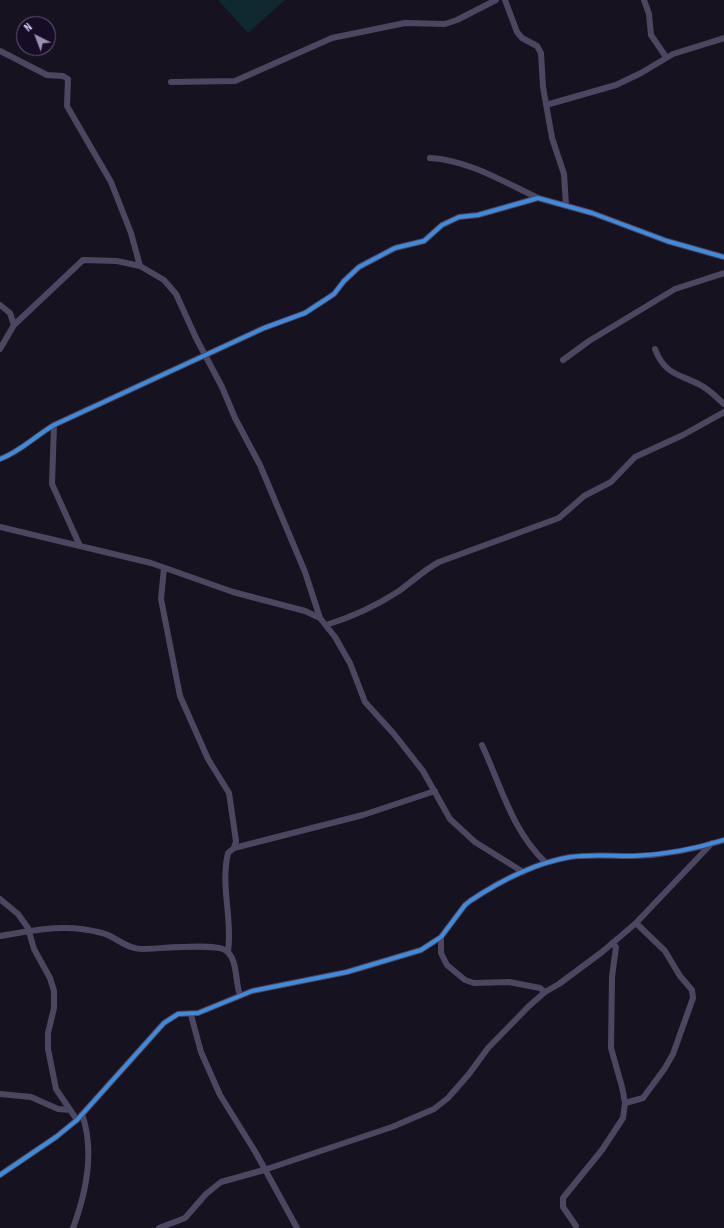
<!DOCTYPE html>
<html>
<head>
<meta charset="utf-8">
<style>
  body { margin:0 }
  #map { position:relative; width:724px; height:1228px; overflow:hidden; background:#171220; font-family:"Sofia Sans Condensed",sans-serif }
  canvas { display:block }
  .north { position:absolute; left:16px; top:16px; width:40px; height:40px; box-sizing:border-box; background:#160c26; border:1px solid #675b7d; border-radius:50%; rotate:318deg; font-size:11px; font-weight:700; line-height:16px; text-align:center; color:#e0d1ff }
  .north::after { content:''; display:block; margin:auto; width:14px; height:18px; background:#9a8eb1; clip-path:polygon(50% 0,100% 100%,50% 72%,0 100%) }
</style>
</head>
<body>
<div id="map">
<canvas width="724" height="1228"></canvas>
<div class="north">N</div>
</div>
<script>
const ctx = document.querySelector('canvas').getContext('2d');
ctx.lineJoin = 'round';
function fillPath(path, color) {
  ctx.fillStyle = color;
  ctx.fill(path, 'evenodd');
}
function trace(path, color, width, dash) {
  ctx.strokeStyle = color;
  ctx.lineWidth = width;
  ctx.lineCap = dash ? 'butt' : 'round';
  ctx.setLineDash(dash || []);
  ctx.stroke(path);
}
const green = new Path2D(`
  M 218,0 L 285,0 L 248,33 Z`);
const minor = new Path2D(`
  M 505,0 L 517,32 L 522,38 L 537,46 L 541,53 L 543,87 L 552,138 L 564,174 L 566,205
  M 644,0 L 649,14 L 651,35 L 666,57
  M 0,51 L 47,75 L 63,76 L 68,79 L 67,106 L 111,182 L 131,233 L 140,266
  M 171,82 L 235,81 L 332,38 L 405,23 L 445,24 L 457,20 L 496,0
  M 546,105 L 616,85 L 641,73 L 673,54 L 724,38
  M 430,158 C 468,160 504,182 538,198
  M 0,305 L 10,313 L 14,325
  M 0,349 L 14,325 L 83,260 L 117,261 L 140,266 L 164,280 L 176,294 L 196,338 L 222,387 L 235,418 L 260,465 L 305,572 L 320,618
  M 655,349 C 665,376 681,374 702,386 C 710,390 717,398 724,404
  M 563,360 L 589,341 L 675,289 L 724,273
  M 54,425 L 52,484 L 80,546
  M 0,459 C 20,452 35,436 54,425 L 264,328 L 305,313 L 334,294 L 344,281 L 359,267 L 395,248 L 424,241 L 442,225 L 459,217 L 478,215 L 538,198 L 592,213 L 667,241 L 724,257
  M 0,527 L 151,563 L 233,592 L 305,611 L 320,618 L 335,637 L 350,663 L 365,702 L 394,734 L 423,771 L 450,819 L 475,842 L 523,872
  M 164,568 L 161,599 L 180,696 L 208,759 L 229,793 L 236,841 L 234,848 L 228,853 C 220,887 233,919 228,952
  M 326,625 C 352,617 376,606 399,591 C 413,581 424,570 439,562 L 559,518 L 584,496 L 611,482 L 635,457 L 683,435 L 724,412
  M 482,745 C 501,786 512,831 546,863
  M 234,848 L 363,815 L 435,791
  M 0,899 L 18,914 L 28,928 L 34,949 L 50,978 L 54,991 L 54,1008 L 48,1033 L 48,1049 L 56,1089 L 77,1120
  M 0,936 C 35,930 66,923 102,933 C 115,936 126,949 141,949 C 157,949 213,943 225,950 C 238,957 235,983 240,995
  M 441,937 L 441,953 L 447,965 L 465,980 L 474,983 L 509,982 L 540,988 L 545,992
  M 191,1015 L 201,1052 L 220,1095 L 256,1153 L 297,1228
  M 0,1094 L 31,1097 L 58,1109 L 70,1110
  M 625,1103 L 643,1098 L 665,1068 L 673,1054 L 693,998 L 692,990 L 680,976 L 665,951 L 636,923
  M 0,1175 L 56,1137 L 77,1120 L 155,1033 L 164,1023 L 178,1014 L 198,1013 L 252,991 L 347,972 L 421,950 L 441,937 L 465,905 L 470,901 C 500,881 535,863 570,857 C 591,854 613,856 634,856 C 665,855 695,849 724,840
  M 576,1226 L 563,1207 L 563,1198 L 602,1150 L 623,1118 L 625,1103 L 622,1087 L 611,1048 L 612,977 L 616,947 L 612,943
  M 73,1228 C 86,1193 95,1151 82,1114
  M 159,1228 L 185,1218 L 206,1194 L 221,1182 L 264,1170 L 392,1127 L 434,1109 L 448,1098 L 469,1074 L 488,1048 L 529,1006 L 545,992 L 559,984 L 602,952 L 636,923 L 712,843`);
const cycleway = new Path2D(`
  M 0,459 C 20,452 35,436 54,425 L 264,328 L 305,313 L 334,294 L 344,281 L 359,267 L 395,248 L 424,241 L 442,225 L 459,217 L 478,215 L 538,198 L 592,213 L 667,241 L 724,257
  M 0,1175 L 56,1137 L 77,1120 L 155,1033 L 164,1023 L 178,1014 L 198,1013 L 252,991 L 347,972 L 421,950 L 441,937 L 465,905 L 470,901 C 500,881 535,863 570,857 C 591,854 613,856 634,856 C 665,855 695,849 724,840`);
fillPath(green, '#10282f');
trace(minor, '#4d4661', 6);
trace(cycleway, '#408adc', 4);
</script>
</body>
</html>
